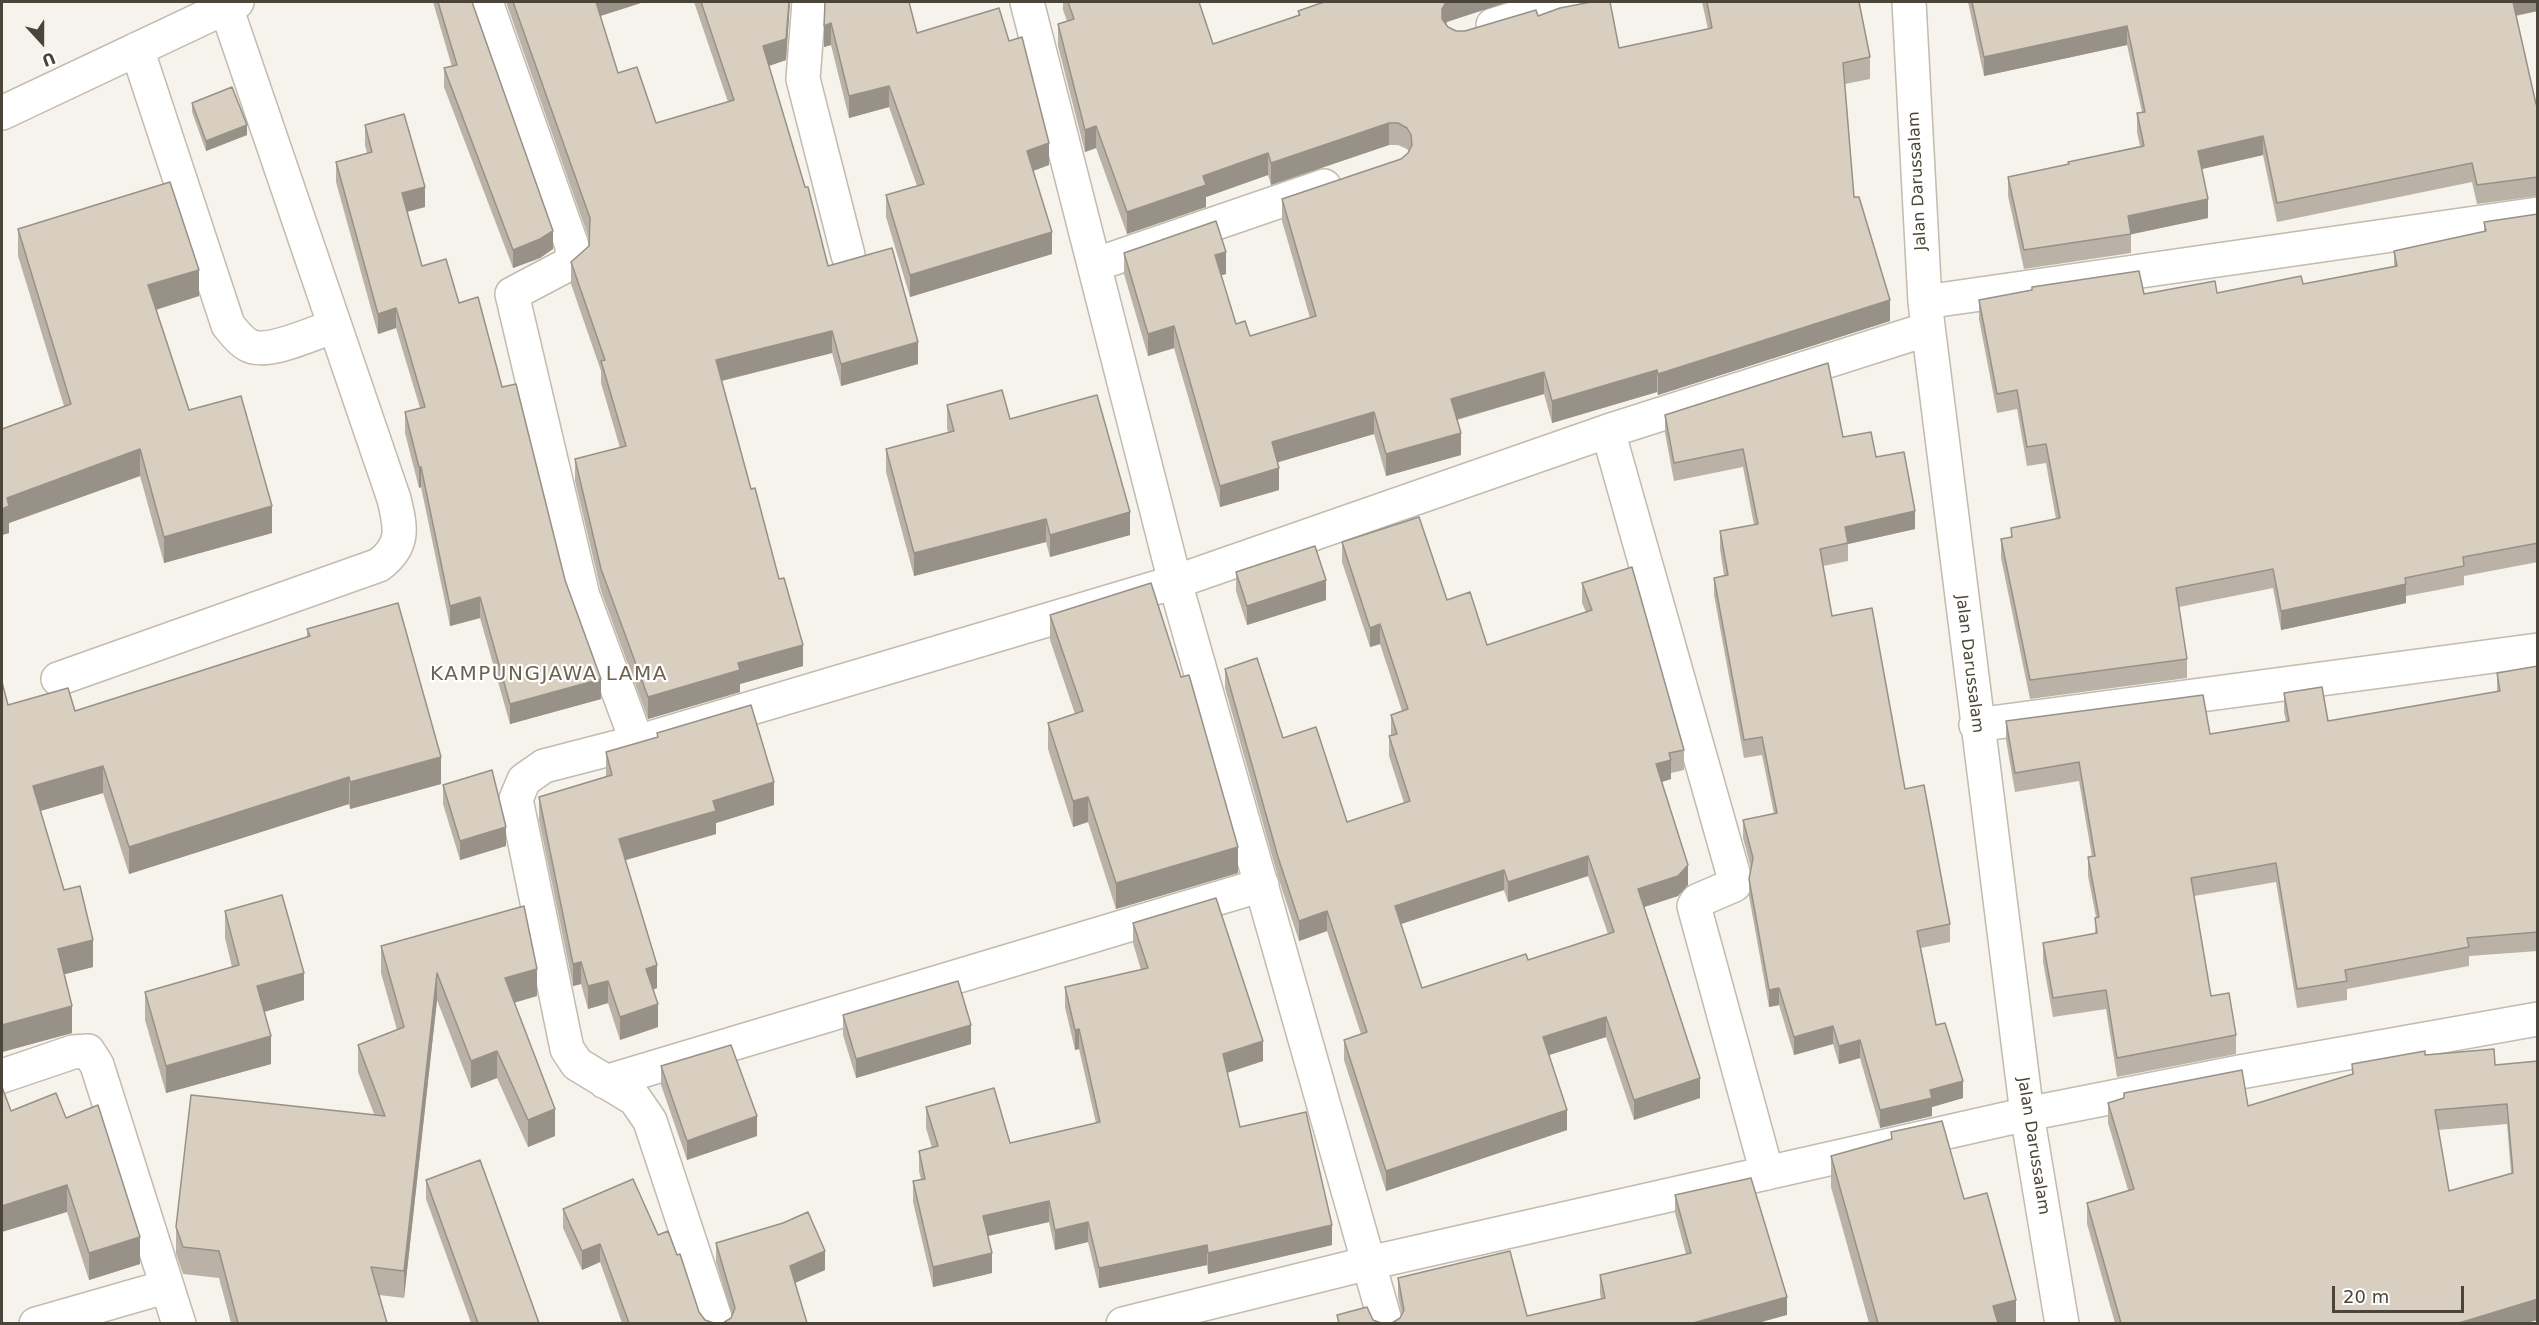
<!DOCTYPE html>
<html>
<head>
<meta charset="utf-8">
<style>
  body { margin:0 }
  #map { position:relative; width:2539px; height:1325px; overflow:hidden; background:#f6f3ec; font-family:"DejaVu Sans",sans-serif }
  canvas { display:block }
  .frame { position:absolute; inset:0; border:3px solid #4b4439; pointer-events:none }
  .north { position:absolute; left:12px; top:12px; width:60px; height:60px; -webkit-text-stroke:4px #fff; paint-order:stroke; rotate:159deg; font-size:16px; font-weight:700; line-height:24px; text-align:center; color:#4b4439 }
  .north::after { content:''; display:block; margin:auto; width:21px; height:27px; background:#4b4439; clip-path:polygon(50% 0,100% 100%,50% 72%,0 100%) }
  .scale { position:absolute; left:2332px; top:1286px; width:132px; height:27px; box-sizing:border-box; border:3px solid #4b4439; border-top:0; padding-left:8px; font-size:18px; line-height:21px; white-space:nowrap; color:#4b4439; -webkit-text-stroke:4px #fff; paint-order:stroke }
</style>
</head>
<body>
<div id="map">
<canvas width="2539" height="1325"></canvas>
<div class="frame"></div>
<div class="north">U</div>
<div class="scale">20 m</div>
</div>
<script>
const ctx = document.querySelector('canvas').getContext('2d');
ctx.lineJoin = 'round';
function trace(path, color, width, dash) {
  ctx.strokeStyle = color;
  ctx.lineWidth = width;
  ctx.lineCap = dash ? 'butt' : 'round';
  ctx.setLineDash(dash || []);
  ctx.stroke(path);
}
function fillPath(path, color) {
  ctx.fillStyle = color;
  ctx.fill(path, 'evenodd');
}
function drawText(font, color, halo, rows, align = 'center') {
  ctx.font = font + ' "DejaVu Sans",sans-serif';
  ctx.lineWidth = 4.5;
  ctx.setLineDash([]);
  ctx.textBaseline = 'middle';
  ctx.strokeStyle = halo;
  ctx.fillStyle = color;
  for (const [text, x, y, turn = 0] of rows) {
    ctx.save();
    ctx.translate(x, y);
    ctx.rotate((+turn || 0) * Math.PI / 180);
    ctx.textAlign = isNaN(turn) ? turn : align;
    if (halo) ctx.strokeText(text, 0, 0);
    ctx.fillText(text, 0, 0);
    ctx.restore();
  }
}
const minor = new Path2D(`
  M 486,2 L 572,246 L 572,260 L 565,266 L 512,294 L 583,596 L 637,742
  M 809,2 L 803,79 L 848,255
  M 1027,2 L 1175,582 L 1386,1324
  M 1909,2 L 1925,302 L 2027,1114 L 2062,1324
  M 1493,25 L 1569,2
  M 137,49 L 228,325 C 233,331 240,341 248,345 C 267,356 315,332 335,326
  M 2,113 L 237,2
  M 1094,265 L 1324,186
  M 1925,302 L 2538,214
  M 1608,431 L 1735,880 L 1734,885 L 1697,901 L 1694,906 L 1767,1173
  M 58,679 L 379,565 C 405,545 401,528 394,499 L 226,7
  M 1976,725 L 2538,650
  M 2,1076 L 73,1052 L 88,1051 L 97,1065 L 179,1324
  M 605,1082 L 1262,885
  M 36,1324 L 165,1287
  M 717,1324 L 650,1121 L 635,1099 L 577,1064 L 567,1049 L 516,799 L 524,780 L 544,766 L 637,742 L 1175,582 L 1608,431 L 1928,329
  M 1123,1324 L 1369,1263 L 2027,1114 L 2240,1072 L 2538,1019`);
const wall = new Path2D(`
  M 433,2 L 472,2 L 553,249 L 540,258 L 513,268 L 444,87 L 444,68 L 452,67 Z
  M 506,2 L 644,2 L 600,16 L 618,73 L 656,123 L 728,102 L 694,2 L 790,2 L 786,60 L 768,66 L 828,266 L 918,364 L 841,386 L 832,353 L 722,381 L 751,489 L 803,666 L 740,684 L 740,692 L 648,719 L 601,591 L 575,481 L 575,459 L 620,448 L 601,383 L 601,371 L 571,284 L 571,262 L 589,246 L 589,239 Z
  M 825,2 L 917,33 L 1049,165 L 1033,171 L 1052,254 L 910,297 L 886,217 L 886,195 L 917,186 L 889,107 L 849,118 L 831,45 L 824,47 Z
  M 1063,2 L 1199,2 L 1213,44 L 1298,15 L 1298,11 L 1447,22 L 1446,24 L 1448,27 L 1456,31 L 1465,31 L 1538,16 L 1619,48 L 1708,29 L 1702,2 L 1859,2 L 1870,57 L 1870,79 L 1845,84 L 1854,197 L 1890,321 L 1658,395 L 1657,392 L 1552,423 L 1544,394 L 1457,420 L 1461,455 L 1386,476 L 1374,434 L 1278,462 L 1279,490 L 1220,507 L 1174,348 L 1148,356 L 1124,274 L 1124,253 L 1226,274 L 1221,275 L 1236,324 L 1250,336 L 1310,318 L 1282,221 L 1282,199 L 1401,159 L 1409,152 L 1407,149 L 1398,145 L 1389,145 L 1271,185 L 1268,175 L 1206,197 L 1206,207 L 1127,234 L 1096,148 L 1085,152 L 1058,46 L 1058,24 L 1067,21 L 1063,10 Z
  M 1968,2 L 2538,2 L 2538,11 L 2516,16 L 2536,104 L 2538,104 L 2538,196 L 2477,204 L 2472,182 L 2277,222 L 2263,155 L 2201,169 L 2208,218 L 2131,234 L 2131,253 L 2024,269 L 2008,196 L 2008,177 L 2068,165 L 2068,162 L 2140,146 L 2137,132 L 2137,113 L 2142,112 L 2127,45 L 1984,76 Z
  M 192,103 L 247,135 L 206,151 L 192,112 Z
  M 365,125 L 425,207 L 407,212 L 422,266 L 459,303 L 502,387 L 565,580 L 601,699 L 510,724 L 480,618 L 450,626 L 421,487 L 419,488 L 405,433 L 405,412 L 420,408 L 396,328 L 378,334 L 336,182 L 336,162 L 367,153 L 365,145 Z
  M 2538,214 L 2538,562 L 2464,576 L 2464,585 L 2406,596 L 2406,603 L 2281,630 L 2273,588 L 2179,607 L 2187,659 L 2187,678 L 2030,699 L 2001,558 L 2001,539 L 2011,537 L 2011,528 L 2056,519 L 2046,463 L 2027,466 L 2017,409 L 1997,413 L 1979,319 L 1979,300 L 2032,290 L 2032,287 L 2144,294 L 2217,293 L 2303,284 L 2394,266 L 2394,251 L 2484,232 L 2484,222 Z
  M 18,229 L 199,296 L 156,310 L 189,410 L 272,533 L 164,563 L 140,476 L 9,523 L 9,533 L 2,535 L 64,406 L 18,256 Z
  M 947,405 L 1010,419 L 1130,535 L 1050,557 L 1046,542 L 914,576 L 886,472 L 886,449 L 948,433 L 947,428 Z
  M 1665,415 L 1843,437 L 1876,457 L 1915,529 L 1848,544 L 1848,561 L 1823,566 L 1832,616 L 1905,789 L 1950,924 L 1950,942 L 1921,948 L 1936,1025 L 1963,1098 L 1932,1107 L 1932,1116 L 1880,1128 L 1860,1058 L 1839,1064 L 1833,1044 L 1794,1055 L 1779,1005 L 1769,1007 L 1749,896 L 1749,879 L 1751,868 L 1743,838 L 1743,820 L 1774,814 L 1762,755 L 1744,758 L 1714,595 L 1714,578 L 1724,575 L 1720,549 L 1720,531 L 1754,525 L 1743,467 L 1674,481 L 1665,433 Z
  M 1342,542 L 1447,600 L 1487,645 L 1586,612 L 1582,603 L 1582,583 L 1684,750 L 1684,770 L 1671,773 L 1671,779 L 1661,782 L 1688,885 L 1678,896 L 1644,907 L 1700,1098 L 1634,1120 L 1606,1037 L 1549,1055 L 1567,1130 L 1386,1191 L 1344,1060 L 1344,1040 L 1361,1034 L 1327,931 L 1299,941 L 1278,877 L 1225,688 L 1225,669 L 1283,738 L 1347,822 L 1404,803 L 1389,756 L 1389,736 L 1391,736 L 1391,715 L 1402,711 L 1380,644 L 1370,647 L 1342,562 ZM 1588,876 L 1608,934 L 1528,960 L 1422,988 L 1401,924 L 1504,890 L 1508,902 Z
  M 1236,572 L 1326,600 L 1247,625 L 1236,591 Z
  M 1050,615 L 1238,873 L 1116,909 L 1088,822 L 1073,827 L 1048,749 L 1048,723 L 1075,714 L 1050,640 Z
  M 307,629 L 441,784 L 350,809 L 349,804 L 129,874 L 103,793 L 40,811 L 64,890 L 93,967 L 64,974 L 72,1033 L 2,1052 L 2,682 L 8,705 L 75,711 L 307,637 Z
  M 2538,666 L 2538,951 L 2469,956 L 2469,966 L 2347,989 L 2347,1000 L 2297,1008 L 2276,882 L 2194,896 L 2211,996 L 2236,1035 L 2236,1054 L 2117,1077 L 2106,1009 L 2053,1017 L 2043,962 L 2043,943 L 2095,934 L 2096,917 L 2088,876 L 2088,857 L 2092,857 L 2079,781 L 2015,792 L 2006,740 L 2006,721 L 2210,734 L 2286,721 L 2284,712 L 2284,693 L 2328,721 L 2497,692 L 2497,673 Z
  M 657,733 L 774,805 L 716,823 L 716,834 L 625,860 L 657,988 L 653,990 L 658,1027 L 620,1040 L 608,1003 L 588,1009 L 581,984 L 573,986 L 539,820 L 539,797 L 606,776 L 606,752 L 657,737 Z
  M 443,785 L 506,846 L 460,860 L 443,804 Z
  M 225,911 L 304,1000 L 264,1012 L 271,1064 L 166,1093 L 145,1020 L 145,992 L 232,967 L 225,938 Z
  M 1133,923 L 1263,1061 L 1227,1073 L 1240,1127 L 1332,1245 L 1208,1274 L 1207,1265 L 1099,1288 L 1088,1242 L 1055,1250 L 1049,1222 L 988,1236 L 992,1273 L 933,1287 L 913,1202 L 913,1181 L 921,1180 L 919,1171 L 919,1151 L 932,1148 L 926,1128 L 926,1107 L 1010,1143 L 1096,1123 L 1079,1049 L 1075,1050 L 1065,1007 L 1065,987 L 1141,970 L 1133,943 Z
  M 381,946 L 537,996 L 514,1003 L 555,1136 L 528,1147 L 497,1078 L 471,1088 L 437,1000 L 404,1298 L 379,1295 L 387,1323 L 231,1323 L 219,1278 L 183,1274 L 176,1254 L 176,1227 L 374,1114 L 358,1072 L 358,1045 L 397,1030 L 381,973 Z
  M 843,1015 L 971,1044 L 856,1078 L 843,1035 Z
  M 2425,1055 L 2495,1065 L 2538,1061 L 2538,1320 L 2526,1323 L 2115,1323 L 2087,1224 L 2087,1203 L 2128,1190 L 2108,1123 L 2108,1103 L 2124,1098 L 2124,1093 L 2248,1106 L 2352,1074 L 2352,1064 ZM 2507,1124 L 2511,1173 L 2449,1191 L 2438,1130 Z
  M 661,1066 L 757,1136 L 687,1160 L 661,1085 Z
  M 11,1111 L 66,1118 L 140,1264 L 89,1280 L 67,1212 Z
  M 1891,1132 L 1964,1199 L 2016,1323 L 1869,1323 L 1831,1187 L 1831,1156 L 1891,1139 Z
  M 426,1180 L 539,1323 L 471,1323 L 426,1199 Z
  M 1675,1195 L 1787,1315 L 1400,1318 L 1402,1315 L 1398,1297 L 1398,1278 L 1527,1316 L 1601,1299 L 1600,1293 L 1600,1275 L 1686,1254 L 1675,1213 Z
  M 563,1209 L 658,1235 L 677,1255 L 699,1312 L 705,1320 L 714,1323 L 622,1323 L 600,1262 L 582,1270 L 563,1228 Z
  M 716,1243 L 825,1270 L 795,1283 L 723,1323 L 731,1318 L 732,1315 L 716,1262 Z`);
const shadedWall = new Path2D(`
  M 594,2 L 644,2 L 594,18 Z
  M 789,2 L 790,2 L 786,60 L 763,68 L 763,46 Z
  M 1446,2 L 1508,2 L 1447,22 L 1442,31 L 1442,9 Z
  M 2512,2 L 2538,2 L 2538,11 L 2512,16 Z
  M 831,23 L 831,45 L 824,47 L 824,26 Z
  M 2127,26 L 2127,45 L 1984,76 L 1984,57 Z
  M 889,86 L 889,107 L 849,118 L 849,96 Z
  M 1389,123 L 1389,145 L 1271,185 L 1271,163 Z
  M 247,125 L 247,135 L 206,151 L 206,141 Z
  M 1096,126 L 1096,148 L 1085,152 L 1085,130 Z
  M 2263,136 L 2263,155 L 2198,170 L 2198,151 Z
  M 1049,143 L 1049,165 L 1027,173 L 1027,151 Z
  M 1268,153 L 1268,175 L 1206,197 L 1206,207 L 1127,234 L 1127,212 L 1203,176 Z
  M 425,187 L 425,207 L 402,213 L 402,193 Z
  M 2208,199 L 2208,218 L 2128,235 L 2128,216 Z
  M 553,231 L 553,249 L 540,258 L 513,268 L 513,250 Z
  M 1052,232 L 1052,254 L 910,297 L 910,275 Z
  M 1226,252 L 1226,274 L 1215,277 L 1215,255 Z
  M 199,270 L 199,296 L 148,312 L 148,285 Z
  M 1890,300 L 1890,321 L 1658,395 L 1658,374 Z
  M 396,308 L 396,328 L 378,334 L 378,314 Z
  M 1174,326 L 1174,348 L 1148,356 L 1148,334 Z
  M 832,331 L 832,353 L 716,382 L 716,360 Z
  M 918,342 L 918,364 L 841,386 L 841,364 Z
  M 1657,370 L 1657,392 L 1552,423 L 1552,401 Z
  M 1544,372 L 1544,394 L 1451,421 L 1451,399 Z
  M 1374,412 L 1374,434 L 1272,464 L 1272,442 Z
  M 1461,433 L 1461,455 L 1386,476 L 1386,454 Z
  M 140,449 L 140,476 L 9,523 L 9,533 L 2,535 L 2,509 L 7,498 Z
  M 419,467 L 421,467 L 421,487 L 419,488 Z
  M 1279,468 L 1279,490 L 1220,507 L 1220,486 Z
  M 272,506 L 272,533 L 164,563 L 164,537 Z
  M 1915,511 L 1915,529 L 1848,544 L 1845,527 Z
  M 1130,512 L 1130,535 L 1050,557 L 1050,535 Z
  M 1046,519 L 1046,542 L 914,576 L 914,553 Z
  M 1326,580 L 1326,600 L 1247,625 L 1247,606 Z
  M 2406,584 L 2406,603 L 2281,630 L 2281,611 Z
  M 480,597 L 480,618 L 450,626 L 450,606 Z
  M 1380,624 L 1380,644 L 1370,647 L 1370,628 Z
  M 803,645 L 803,666 L 740,684 L 740,692 L 648,719 L 648,697 L 738,663 Z
  M 601,679 L 601,699 L 510,724 L 510,704 Z
  M 441,757 L 441,784 L 350,809 L 350,782 Z
  M 1671,760 L 1671,779 L 1656,784 L 1656,764 Z
  M 103,766 L 103,793 L 33,813 L 33,786 Z
  M 349,777 L 349,804 L 129,874 L 129,847 Z
  M 774,782 L 774,805 L 716,823 L 716,834 L 619,862 L 619,839 L 713,801 Z
  M 1088,797 L 1088,822 L 1073,827 L 1073,801 Z
  M 506,827 L 506,846 L 460,860 L 460,841 Z
  M 1238,847 L 1238,873 L 1116,909 L 1116,883 Z
  M 1588,856 L 1588,876 L 1508,902 L 1508,882 Z
  M 1688,865 L 1688,885 L 1678,896 L 1638,909 L 1638,889 Z
  M 1504,870 L 1504,890 L 1395,926 L 1395,906 Z
  M 1327,911 L 1327,931 L 1299,941 L 1299,921 Z
  M 93,940 L 93,967 L 58,976 L 58,949 Z
  M 581,962 L 581,984 L 573,986 L 573,964 Z
  M 657,965 L 657,988 L 646,992 L 646,969 Z
  M 537,969 L 537,996 L 505,1005 L 505,978 Z
  M 304,973 L 304,1000 L 257,1014 L 257,986 Z
  M 437,973 L 437,1000 L 404,1298 L 404,1271 Z
  M 608,981 L 608,1003 L 588,1009 L 588,986 Z
  M 1779,988 L 1779,1005 L 1769,1007 L 1769,990 Z
  M 658,1004 L 658,1027 L 620,1040 L 620,1017 Z
  M 72,1006 L 72,1033 L 2,1052 L 2,1025 Z
  M 1606,1017 L 1606,1037 L 1543,1057 L 1543,1037 Z
  M 971,1025 L 971,1044 L 856,1078 L 856,1059 Z
  M 1833,1026 L 1833,1044 L 1794,1055 L 1794,1037 Z
  M 1079,1029 L 1079,1049 L 1075,1050 L 1075,1030 Z
  M 271,1036 L 271,1064 L 166,1093 L 166,1066 Z
  M 1860,1040 L 1860,1058 L 1839,1064 L 1839,1046 Z
  M 1263,1041 L 1263,1061 L 1223,1074 L 1223,1054 Z
  M 497,1051 L 497,1078 L 471,1088 L 471,1061 Z
  M 1700,1078 L 1700,1098 L 1634,1120 L 1634,1100 Z
  M 1963,1081 L 1963,1098 L 1932,1107 L 1932,1116 L 1880,1128 L 1880,1110 L 1930,1090 Z
  M 555,1109 L 555,1136 L 528,1147 L 528,1120 Z
  M 1567,1110 L 1567,1130 L 1386,1191 L 1386,1171 Z
  M 757,1116 L 757,1136 L 687,1160 L 687,1141 Z
  M 67,1185 L 67,1212 L 2,1232 L 2,1206 Z
  M 1049,1201 L 1049,1222 L 983,1237 L 983,1216 Z
  M 1088,1222 L 1088,1242 L 1055,1250 L 1055,1230 Z
  M 1332,1225 L 1332,1245 L 1208,1274 L 1208,1253 Z
  M 140,1237 L 140,1264 L 89,1280 L 89,1253 Z
  M 600,1244 L 600,1262 L 582,1270 L 582,1251 Z
  M 1207,1245 L 1207,1265 L 1099,1288 L 1099,1268 Z
  M 825,1251 L 825,1270 L 790,1285 L 790,1266 Z
  M 992,1253 L 992,1273 L 933,1287 L 933,1267 Z
  M 1787,1297 L 1787,1315 L 1758,1323 L 1693,1323 Z
  M 2538,1299 L 2538,1320 L 2526,1323 L 2459,1323 Z
  M 2016,1300 L 2016,1323 L 1993,1323 L 1993,1306 Z`);
const building = new Path2D(`
  M 438,2 L 472,2 L 553,231 L 540,239 L 513,250 L 444,68 L 457,65 Z
  M 513,2 L 596,2 L 618,73 L 637,67 L 656,123 L 734,100 L 701,2 L 789,2 L 786,39 L 763,46 L 805,187 L 808,187 L 828,266 L 892,248 L 918,342 L 841,364 L 832,331 L 716,360 L 751,489 L 755,488 L 779,579 L 784,578 L 803,645 L 738,663 L 740,670 L 648,697 L 601,569 L 575,459 L 626,446 L 601,361 L 605,360 L 571,262 L 589,246 L 590,218 Z
  M 825,2 L 909,2 L 917,33 L 999,8 L 1009,41 L 1022,37 L 1049,143 L 1027,151 L 1052,232 L 910,275 L 886,195 L 924,184 L 889,86 L 849,96 L 831,23 L 824,26 Z
  M 1068,2 L 1199,2 L 1213,44 L 1300,15 L 1298,11 L 1324,2 L 1446,2 L 1442,9 L 1442,19 L 1448,27 L 1456,31 L 1465,31 L 1536,10 L 1538,16 L 1560,8 L 1591,2 L 1610,2 L 1619,48 L 1712,28 L 1707,2 L 1859,2 L 1870,57 L 1843,63 L 1854,197 L 1859,197 L 1890,300 L 1658,374 L 1657,370 L 1552,401 L 1544,372 L 1451,399 L 1461,433 L 1386,454 L 1374,412 L 1272,442 L 1279,468 L 1220,486 L 1174,326 L 1148,334 L 1124,253 L 1216,221 L 1226,252 L 1215,255 L 1236,324 L 1245,321 L 1250,336 L 1316,316 L 1282,199 L 1401,159 L 1408,153 L 1412,145 L 1411,135 L 1407,128 L 1398,123 L 1389,123 L 1271,163 L 1268,153 L 1203,176 L 1206,185 L 1127,212 L 1096,126 L 1085,130 L 1058,24 L 1074,19 Z
  M 1972,2 L 2513,2 L 2536,104 L 2538,104 L 2538,177 L 2477,185 L 2472,163 L 2277,203 L 2263,136 L 2198,151 L 2208,199 L 2128,216 L 2131,234 L 2024,250 L 2008,177 L 2069,164 L 2068,162 L 2144,146 L 2137,113 L 2145,112 L 2127,26 L 1984,57 Z
  M 232,87 L 247,125 L 206,141 L 192,103 Z
  M 404,114 L 425,187 L 402,193 L 422,266 L 446,259 L 459,303 L 478,297 L 502,387 L 516,384 L 565,580 L 601,679 L 510,704 L 480,597 L 450,606 L 421,467 L 419,467 L 405,412 L 425,407 L 396,308 L 378,314 L 336,162 L 372,152 L 365,125 Z
  M 170,182 L 199,270 L 148,285 L 189,410 L 241,396 L 272,506 L 164,537 L 140,449 L 7,498 L 9,506 L 2,509 L 2,429 L 71,404 L 18,229 Z
  M 2538,214 L 2538,543 L 2463,557 L 2464,566 L 2405,578 L 2406,584 L 2281,611 L 2273,569 L 2176,588 L 2187,659 L 2030,680 L 2001,539 L 2012,537 L 2011,528 L 2060,518 L 2046,444 L 2027,447 L 2017,390 L 1997,394 L 1979,300 L 2032,290 L 2032,287 L 2139,271 L 2144,294 L 2215,281 L 2217,293 L 2301,276 L 2303,284 L 2397,266 L 2394,251 L 2486,231 L 2484,222 Z
  M 1828,363 L 1843,437 L 1871,432 L 1876,457 L 1904,452 L 1915,511 L 1845,527 L 1848,543 L 1820,549 L 1832,616 L 1872,608 L 1905,789 L 1924,785 L 1950,924 L 1917,931 L 1936,1025 L 1945,1023 L 1963,1081 L 1930,1090 L 1932,1098 L 1880,1110 L 1860,1040 L 1839,1046 L 1833,1026 L 1794,1037 L 1779,988 L 1769,990 L 1749,879 L 1753,858 L 1743,820 L 1777,813 L 1762,737 L 1744,740 L 1714,578 L 1728,575 L 1720,531 L 1758,524 L 1743,449 L 1674,463 L 1665,415 Z
  M 1002,390 L 1010,419 L 1097,395 L 1130,512 L 1050,535 L 1046,519 L 914,553 L 886,449 L 954,431 L 947,405 Z
  M 1419,517 L 1447,600 L 1470,592 L 1487,645 L 1592,610 L 1582,583 L 1632,567 L 1684,750 L 1669,753 L 1671,760 L 1656,764 L 1688,865 L 1678,876 L 1638,889 L 1700,1078 L 1634,1100 L 1606,1017 L 1543,1037 L 1567,1110 L 1386,1171 L 1344,1040 L 1367,1032 L 1327,911 L 1299,921 L 1278,857 L 1225,669 L 1257,658 L 1283,738 L 1316,727 L 1347,822 L 1410,801 L 1389,736 L 1397,734 L 1391,715 L 1408,709 L 1380,624 L 1370,628 L 1342,542 ZM 1588,856 L 1614,932 L 1528,960 L 1526,954 L 1422,988 L 1395,906 L 1504,870 L 1508,882 Z
  M 1315,546 L 1326,580 L 1247,606 L 1236,572 Z
  M 1151,583 L 1181,677 L 1189,675 L 1238,847 L 1116,883 L 1088,797 L 1073,801 L 1048,723 L 1083,711 L 1050,615 Z
  M 398,603 L 441,757 L 350,782 L 349,777 L 129,847 L 103,766 L 33,786 L 64,890 L 80,886 L 93,940 L 58,949 L 72,1006 L 2,1025 L 2,682 L 8,705 L 68,688 L 75,711 L 310,636 L 307,629 Z
  M 2538,666 L 2538,932 L 2467,938 L 2469,947 L 2345,970 L 2347,981 L 2297,989 L 2276,863 L 2191,878 L 2211,996 L 2229,993 L 2236,1035 L 2117,1058 L 2106,990 L 2053,998 L 2043,943 L 2097,933 L 2095,918 L 2099,917 L 2088,857 L 2095,856 L 2079,762 L 2015,773 L 2006,721 L 2203,695 L 2210,734 L 2289,721 L 2284,693 L 2322,687 L 2328,721 L 2500,691 L 2497,673 Z
  M 751,705 L 774,782 L 713,801 L 716,811 L 619,839 L 657,965 L 646,969 L 658,1004 L 620,1017 L 608,981 L 588,986 L 581,962 L 573,964 L 539,797 L 612,775 L 606,752 L 658,737 L 657,733 Z
  M 492,770 L 506,827 L 460,841 L 443,785 Z
  M 282,895 L 304,973 L 257,986 L 271,1036 L 166,1066 L 145,992 L 239,965 L 225,911 Z
  M 1216,898 L 1263,1041 L 1223,1054 L 1240,1127 L 1306,1112 L 1332,1225 L 1208,1253 L 1207,1245 L 1099,1268 L 1088,1222 L 1055,1230 L 1049,1201 L 983,1216 L 992,1253 L 933,1267 L 913,1181 L 925,1179 L 919,1151 L 938,1146 L 926,1107 L 994,1088 L 1010,1143 L 1100,1122 L 1079,1029 L 1075,1030 L 1065,987 L 1148,968 L 1133,923 Z
  M 524,906 L 537,969 L 505,978 L 555,1109 L 528,1120 L 497,1051 L 471,1061 L 437,973 L 404,1271 L 371,1267 L 387,1323 L 238,1323 L 219,1251 L 183,1247 L 176,1227 L 191,1095 L 385,1116 L 358,1045 L 404,1027 L 381,946 Z
  M 958,981 L 971,1025 L 856,1059 L 843,1015 Z
  M 731,1045 L 757,1116 L 687,1141 L 661,1066 Z
  M 2494,1049 L 2495,1065 L 2538,1061 L 2538,1299 L 2459,1323 L 2121,1323 L 2087,1203 L 2134,1189 L 2108,1103 L 2124,1098 L 2124,1093 L 2242,1070 L 2248,1106 L 2353,1074 L 2352,1064 L 2425,1051 L 2425,1055 ZM 2507,1104 L 2513,1173 L 2449,1191 L 2435,1110 Z
  M 2,1087 L 11,1111 L 56,1093 L 66,1118 L 98,1105 L 140,1237 L 89,1253 L 67,1185 L 2,1206 Z
  M 1942,1121 L 1964,1199 L 1987,1193 L 2016,1300 L 1993,1306 L 1998,1323 L 1878,1323 L 1831,1156 L 1892,1139 L 1891,1132 Z
  M 480,1160 L 539,1323 L 478,1323 L 426,1180 Z
  M 1751,1178 L 1787,1297 L 1693,1323 L 1392,1323 L 1400,1318 L 1404,1310 L 1398,1278 L 1510,1251 L 1527,1316 L 1605,1298 L 1600,1275 L 1691,1253 L 1675,1195 Z
  M 633,1179 L 658,1235 L 668,1231 L 677,1255 L 680,1254 L 699,1312 L 705,1320 L 714,1323 L 629,1323 L 600,1244 L 582,1251 L 563,1209 Z
  M 808,1212 L 825,1251 L 790,1266 L 807,1323 L 715,1323 L 723,1323 L 731,1318 L 735,1308 L 716,1243 L 783,1223 Z
  M 1367,1307 L 1373,1320 L 1381,1323 L 1339,1323 L 1337,1315 Z`);
const streetNames = [
  ["Jalan Darussalam",1918,181,-93],
  ["Jalan Darussalam",1969,664,83],
  ["Jalan Darussalam",2033,1146,81]
];
const quarterNames = [
  ["KAMPUNGJAWA LAMA",549,675]
];
trace(minor, '#c2bbae', 36);
trace(minor, '#fff', 33);
fillPath(wall, '#bab2a6');
fillPath(shadedWall, '#979187');
fillPath(building, '#d8cfc1');
trace(building, '#979187', 1.5);
drawText('16px', '#4b4439', '#fff', streetNames);
ctx.letterSpacing = '1.5px';
drawText('20px', '#6e6250', '#fff', quarterNames);
ctx.letterSpacing = '0px';
</script>
</body>
</html>
